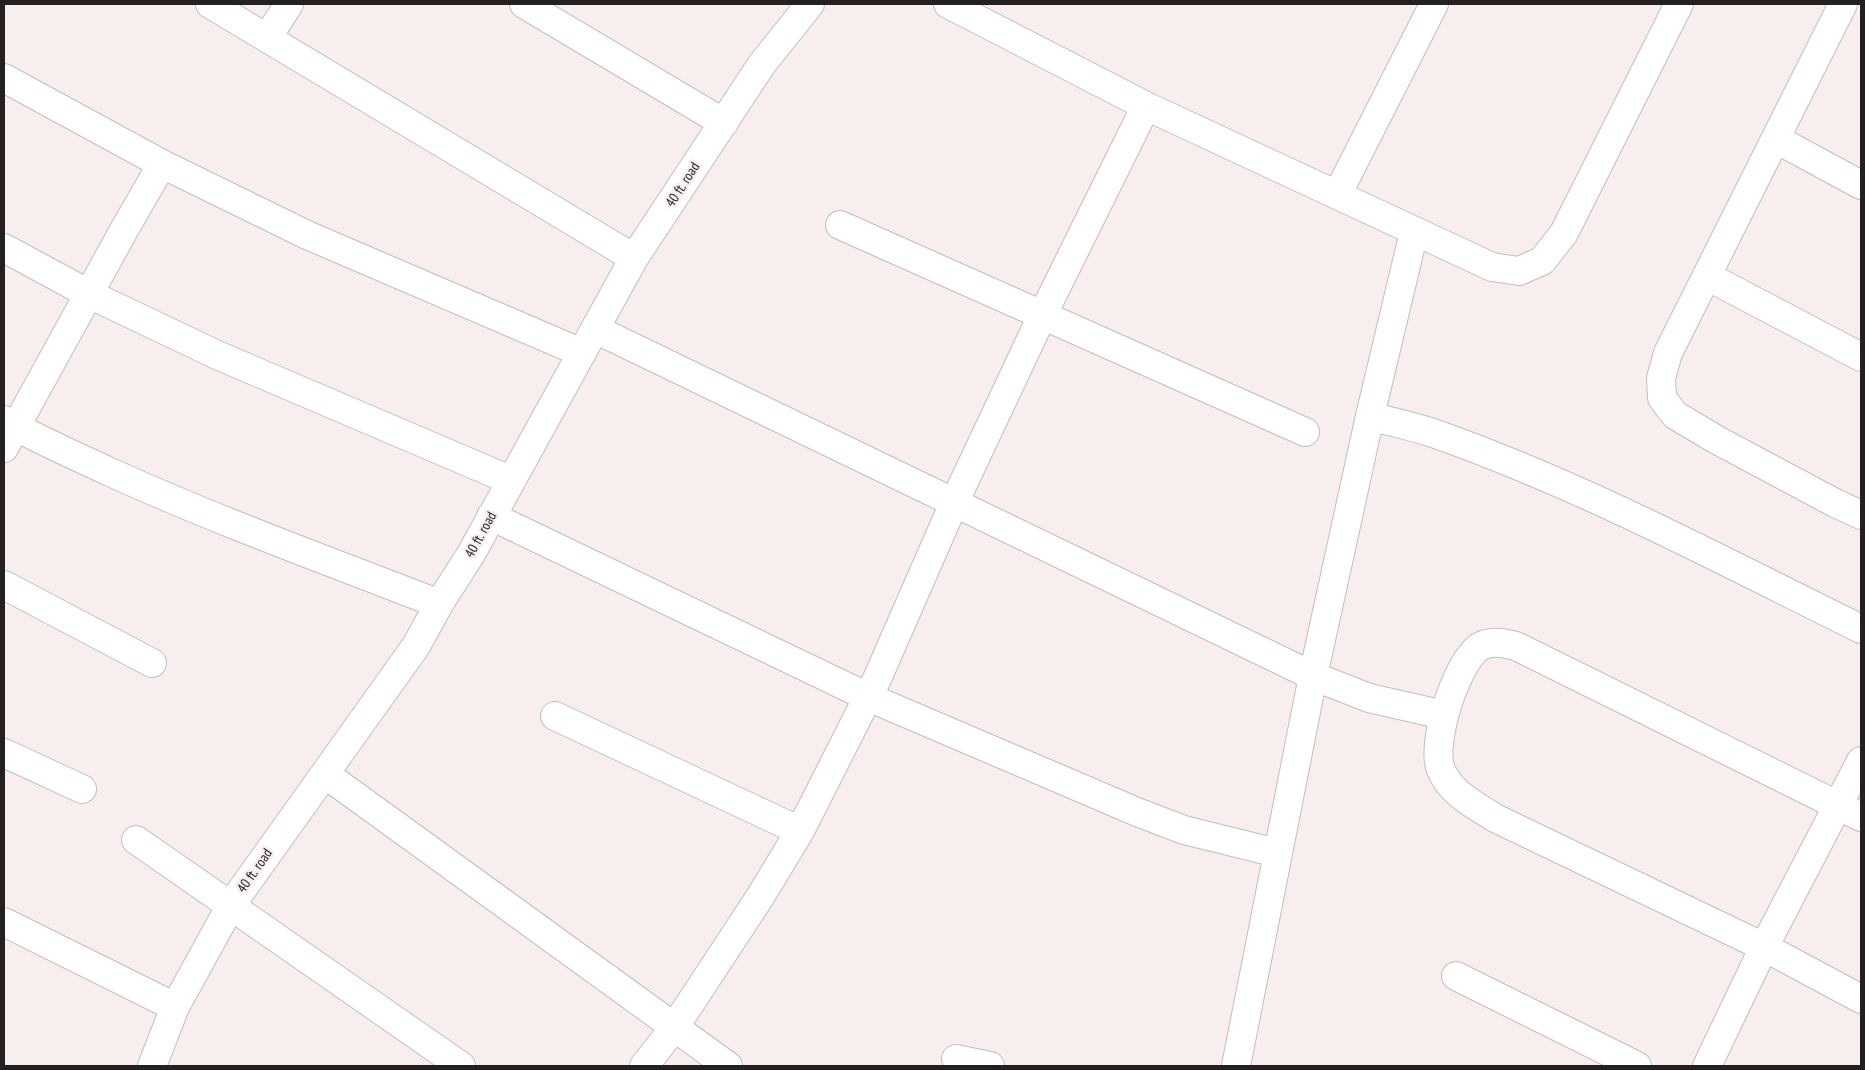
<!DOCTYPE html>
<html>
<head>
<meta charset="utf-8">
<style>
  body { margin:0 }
  #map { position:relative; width:1865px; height:1070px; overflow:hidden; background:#f9eeee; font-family:"PT Sans Narrow",sans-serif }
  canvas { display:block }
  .frame { position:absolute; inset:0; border:5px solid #242020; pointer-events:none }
</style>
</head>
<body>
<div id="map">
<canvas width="1865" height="1070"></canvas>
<div class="frame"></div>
</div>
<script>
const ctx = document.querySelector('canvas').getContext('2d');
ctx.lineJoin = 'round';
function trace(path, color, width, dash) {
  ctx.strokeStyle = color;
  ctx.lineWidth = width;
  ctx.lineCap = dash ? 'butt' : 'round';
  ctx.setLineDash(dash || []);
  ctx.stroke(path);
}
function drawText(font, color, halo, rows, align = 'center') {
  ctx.font = font + ' "PT Sans Narrow",sans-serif';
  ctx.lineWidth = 5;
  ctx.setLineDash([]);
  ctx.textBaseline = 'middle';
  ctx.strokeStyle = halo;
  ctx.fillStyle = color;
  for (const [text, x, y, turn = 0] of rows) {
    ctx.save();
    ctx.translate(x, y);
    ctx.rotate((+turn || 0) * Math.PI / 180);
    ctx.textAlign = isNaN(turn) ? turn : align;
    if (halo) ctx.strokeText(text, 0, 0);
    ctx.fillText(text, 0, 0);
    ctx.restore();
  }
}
const street = new Path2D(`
  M 210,4 L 634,258
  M 524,4 L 724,123
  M 948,4 L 1146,106 L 1492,267 L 1519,271 L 1542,261 L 1564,233 L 1679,4
  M 1843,4 L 1668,353 L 1661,378 L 1662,398 L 1675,415 L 1717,440 L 1835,503 L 1861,515
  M 267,38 L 289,4
  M 4,78 L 162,164 L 307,235 L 582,353
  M 1776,139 L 1861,185
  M 1337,195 L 1434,4
  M 840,225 L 1305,432
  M 4,248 L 89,294 L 217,355 L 510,480
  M 1707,276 L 1861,357
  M 595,329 L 1313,676 L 1369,698 L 1444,715
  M 1370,416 C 1391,422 1412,426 1433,433 C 1581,485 1721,560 1861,629
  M 4,420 C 38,440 74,455 110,472 C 218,521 329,561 439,604
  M 4,448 L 124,230 L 162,164
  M 491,516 L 868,697 L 1137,812 L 1184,830 L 1277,853
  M 4,585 L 152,663
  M 555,716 L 800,831
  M 4,753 L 82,789
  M 325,774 L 728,1066
  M 1861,817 L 1516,646 C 1504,643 1491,640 1479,647 C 1456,664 1432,740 1440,767 C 1448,792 1475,805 1495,818 L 1764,947 L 1861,999
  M 136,840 L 461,1066
  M 4,922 L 175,1007
  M 1456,976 L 1637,1066
  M 956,1059 L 990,1066
  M 152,1066 L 175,1007 L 231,905 L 416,646 L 439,604 L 471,554 L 634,258 L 762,64 L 810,4
  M 644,1066 L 674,1028 L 760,897 L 800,831 L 877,679 L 954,503 L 1042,316 L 1146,106
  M 1236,1066 L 1313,676 L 1370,416 L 1414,232
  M 1707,1066 L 1764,947 L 1861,761`);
const streetNames = [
  ["40 ft. road",683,185,-57],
  ["40 ft. road",481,535,-61],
  ["40 ft. road",255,871,-55]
];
trace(street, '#c7bcbc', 30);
trace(street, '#fff', 28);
drawText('14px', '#242020', '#f9eeee', streetNames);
</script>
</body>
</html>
